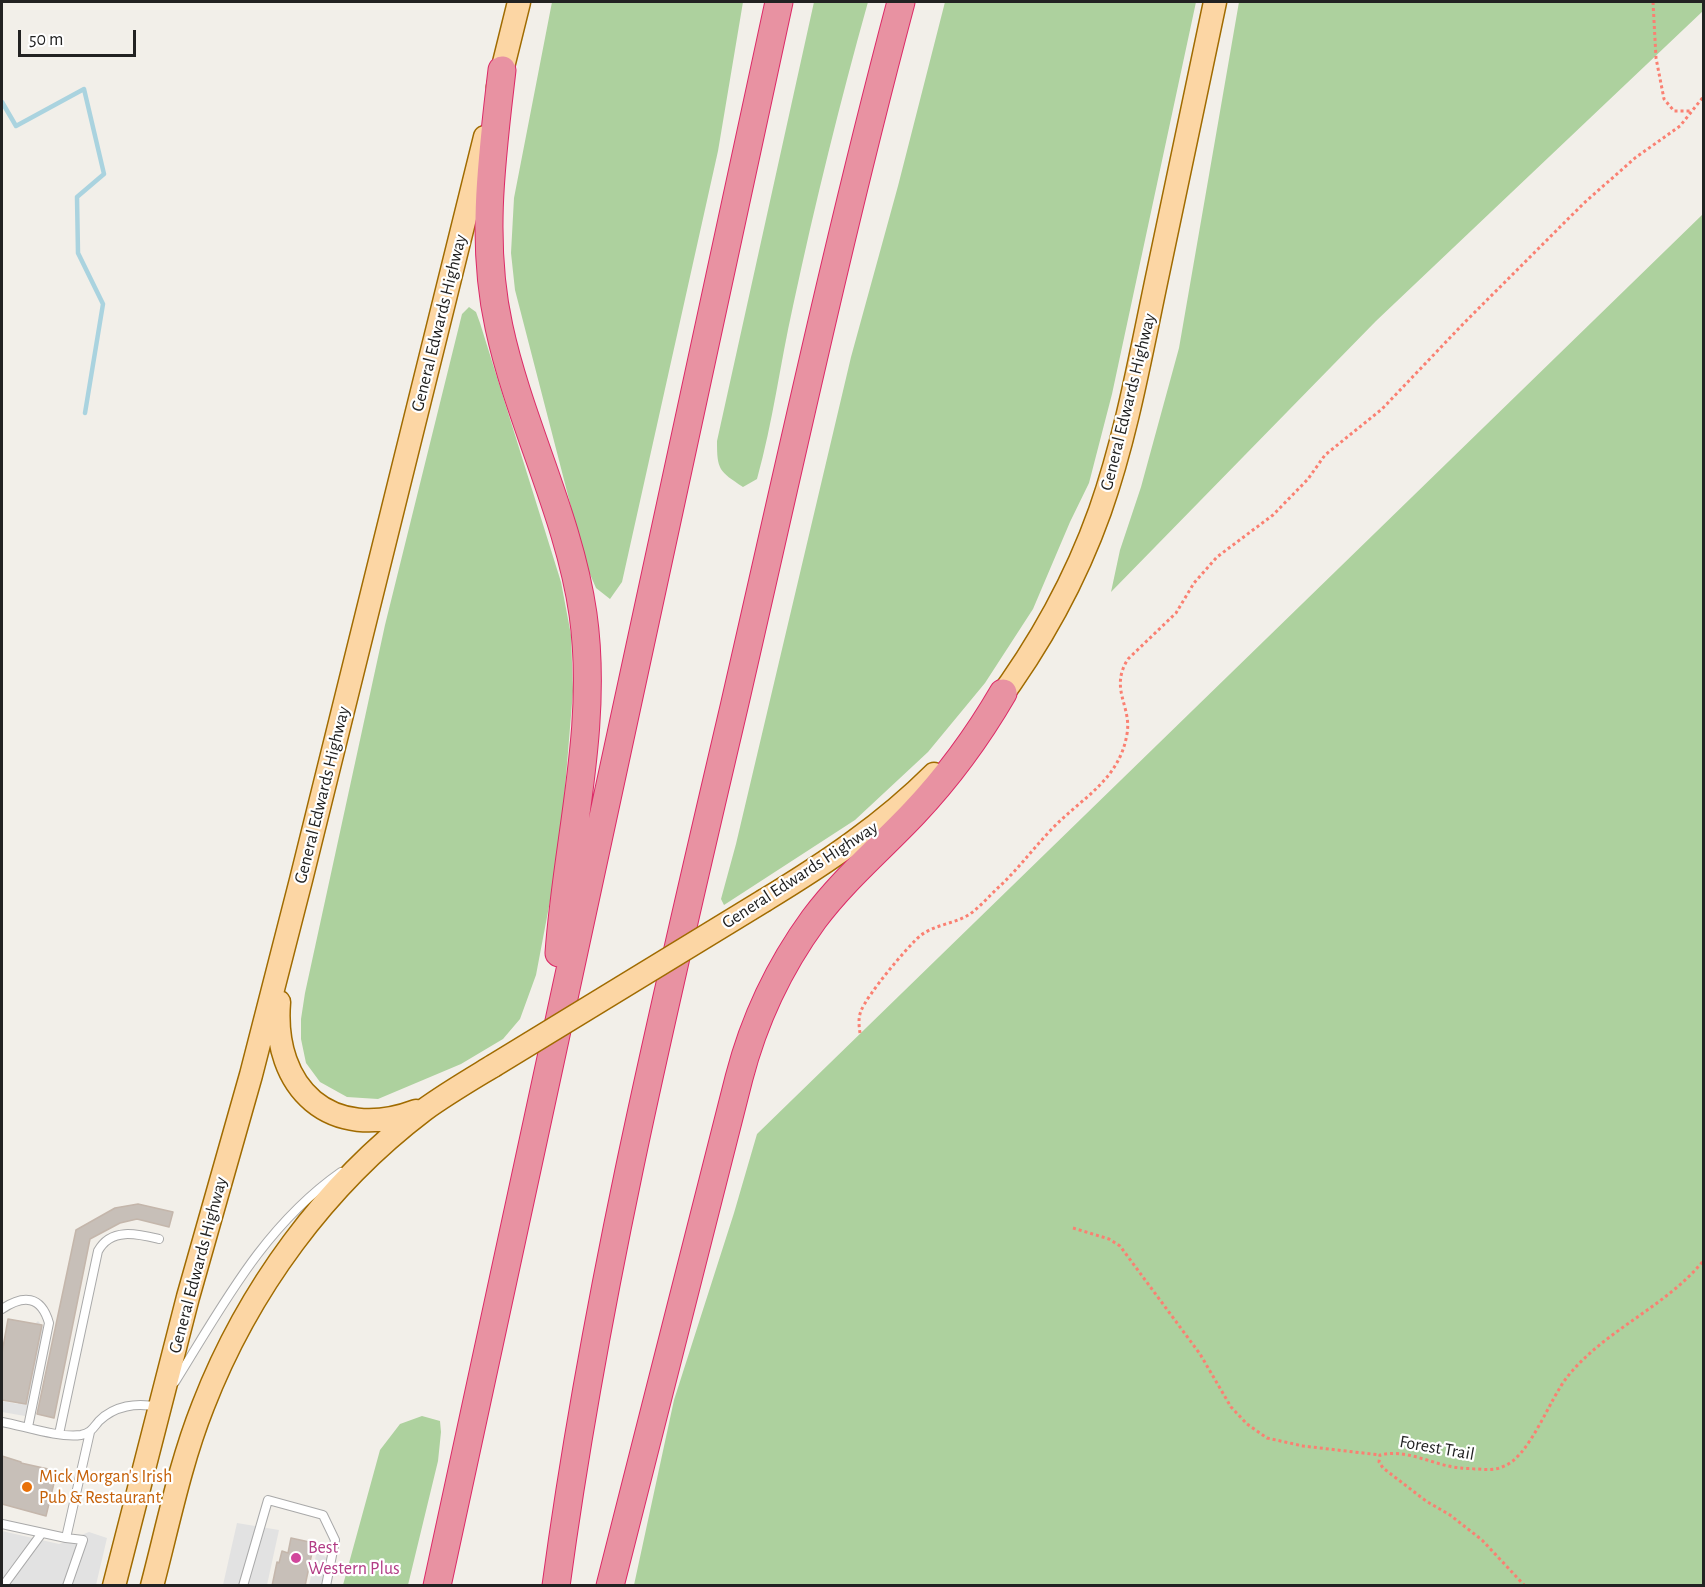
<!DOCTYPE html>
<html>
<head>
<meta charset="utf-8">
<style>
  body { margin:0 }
  #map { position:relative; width:1705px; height:1587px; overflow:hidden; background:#f2efe9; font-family:"Alegreya Sans",sans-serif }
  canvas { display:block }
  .frame { position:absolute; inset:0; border:3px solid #222; pointer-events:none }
  .scale { position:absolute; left:18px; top:30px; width:118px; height:27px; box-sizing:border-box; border:3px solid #222; border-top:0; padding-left:8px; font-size:18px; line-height:21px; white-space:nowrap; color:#222; -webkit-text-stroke:4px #fff; paint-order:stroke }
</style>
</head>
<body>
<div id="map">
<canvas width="1705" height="1587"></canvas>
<div class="frame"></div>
<div class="scale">50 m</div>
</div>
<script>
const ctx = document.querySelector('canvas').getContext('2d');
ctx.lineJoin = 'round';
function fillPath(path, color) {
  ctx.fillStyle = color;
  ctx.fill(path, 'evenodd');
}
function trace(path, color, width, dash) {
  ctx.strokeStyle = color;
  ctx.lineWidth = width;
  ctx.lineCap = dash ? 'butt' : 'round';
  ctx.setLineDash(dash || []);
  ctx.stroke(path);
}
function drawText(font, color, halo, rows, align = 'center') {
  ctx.font = font + ' "Alegreya Sans",sans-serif';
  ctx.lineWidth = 4.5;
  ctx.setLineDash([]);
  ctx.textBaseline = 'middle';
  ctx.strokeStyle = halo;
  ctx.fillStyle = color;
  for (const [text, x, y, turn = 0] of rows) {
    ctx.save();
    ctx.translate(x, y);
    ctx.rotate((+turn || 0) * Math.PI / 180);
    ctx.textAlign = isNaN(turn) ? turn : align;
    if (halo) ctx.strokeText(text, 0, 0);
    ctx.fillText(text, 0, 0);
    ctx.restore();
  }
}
const forest = new Path2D(`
  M 552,2 L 743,2 L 718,151 L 622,582 L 610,599 L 596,588 L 586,565 L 515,290 L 511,253 L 514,198 Z
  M 814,2 L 868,2 C 840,102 815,203 793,306 C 780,364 773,422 757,479 L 743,487 C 719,471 717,470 717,441 Z
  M 945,2 L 1196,2 L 1112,394 L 1089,483 L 1070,522 L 1033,609 L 985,683 L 928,752 L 855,820 L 724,905 L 721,899 L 736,844 L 851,357 L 898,186 Z
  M 1239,2 L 1703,2 L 1704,10 L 1376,321 L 1111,592 L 1120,550 L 1141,487 L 1179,348 Z
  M 1703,214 L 1703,1585 L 634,1585 L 674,1400 L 734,1213 L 757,1134 Z
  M 469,307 L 476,312 L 480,323 L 561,582 L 571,635 L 573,691 L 563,813 L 554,880 L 536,975 L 520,1019 L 503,1039 L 461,1064 L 378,1099 L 347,1097 L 320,1082 L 306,1063 L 301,1039 L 301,1019 L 305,993 L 385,625 L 462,314 Z
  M 422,1416 L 440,1421 L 441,1432 L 438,1461 L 408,1585 L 343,1585 L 380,1450 L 400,1424 Z`);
const parking = new Path2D(`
  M 38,1321 L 44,1328 L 25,1416 L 2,1412 L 2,1401 L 18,1404 L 34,1325 Z
  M 237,1523 L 279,1530 L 267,1585 L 223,1585 Z
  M 2,1531 L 59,1544 L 89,1532 L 107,1538 L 96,1585 L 2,1586 Z
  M 317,1551 L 327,1558 L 321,1585 L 309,1585 Z`);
const stream = new Path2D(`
  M 2,102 L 16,126 L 84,89 L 104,174 L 77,197 L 78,253 L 103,304 L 85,413`);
const building = new Path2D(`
  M 138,1204 L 173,1212 L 169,1227 L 137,1219 L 120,1223 L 90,1239 L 54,1418 L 37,1414 L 76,1230 L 115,1208 Z
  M 8,1319 L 42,1325 L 26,1404 L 2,1400 L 2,1353 Z
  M 2,1456 L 21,1462 L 21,1463 L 57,1471 L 46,1516 L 2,1504 Z
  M 291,1538 L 314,1543 L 305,1586 L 272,1586 L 277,1562 L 279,1563 L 282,1551 L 288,1553 Z`);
const path = new Path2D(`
  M 1653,2 L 1656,58 L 1664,99 L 1674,111 L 1692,111
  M 860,1033 C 859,1026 858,1018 861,1011 C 867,995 907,947 920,936 C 935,924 955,924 970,914 C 981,906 990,895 1000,886 C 1018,869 1032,850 1049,832 C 1079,799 1119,782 1127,734 C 1132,706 1109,689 1128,659 L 1176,613 L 1194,583 L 1217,557 L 1273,515 L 1308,479 L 1325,455 L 1382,409 L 1464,323 L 1584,203 L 1635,158 L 1680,126 L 1704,96
  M 1073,1228 L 1109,1239 L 1120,1246 L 1200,1354 L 1231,1407 L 1247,1424 L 1267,1438 L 1303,1446 L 1380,1455
  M 1525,1586 L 1482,1540 L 1450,1515 L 1426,1501 L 1383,1468 L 1379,1462 L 1380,1455 C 1407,1448 1434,1466 1461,1468 C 1465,1469 1470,1468 1475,1469 C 1484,1469 1493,1471 1502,1467 C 1530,1458 1549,1399 1568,1376 C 1606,1329 1666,1307 1704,1260`);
const lane = new Path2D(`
  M 2,1309 C 23,1295 41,1295 49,1323 L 28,1427
  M 175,1382 C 223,1305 264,1226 341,1172
  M 2,1422 C 24,1426 58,1438 81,1435 C 91,1433 93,1428 99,1421 C 114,1406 137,1402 157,1407
  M 59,1434 L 98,1251 C 111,1227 138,1234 159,1239
  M 2,1524 L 66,1538 L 90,1432
  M 66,1538 L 83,1540 L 67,1586
  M 3,1586 L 42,1533
  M 243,1586 L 268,1500 L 323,1515 L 335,1540 L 326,1586`);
const primary = new Path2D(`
  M 498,87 L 519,2
  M 994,706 C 1038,647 1075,581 1100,511 C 1127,434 1141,353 1158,273 C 1177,182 1196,92 1215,2
  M 765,900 C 826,863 884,824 934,774
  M 279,1002 C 272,1089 331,1143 416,1111
  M 114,1586 L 188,1297 L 251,1075 L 301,880 L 485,137
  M 152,1586 C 168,1525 180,1464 203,1406 C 248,1290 325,1185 424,1110 C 446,1094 470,1080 493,1066`);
const highway = new Path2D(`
  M 502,70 C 492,156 480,241 499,327 C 520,424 569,516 583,614 C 599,727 567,840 559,953
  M 437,1586 L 779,2
  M 556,1586 C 596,1289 666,998 734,707 C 788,472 839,235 901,2
  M 610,1586 L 739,1078 C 754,1020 779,967 814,919 C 843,880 881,848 914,813 C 949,776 978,736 1003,693`);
const primaryBridge = new Path2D(`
  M 493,1066 L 765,900`);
const markers = [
  [27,1487,6,"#e8710a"],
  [296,1558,6,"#d1479c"]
];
const streetNames = [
  ["General Edwards Highway",439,323,-76],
  ["General Edwards Highway",1128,402,-76],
  ["General Edwards Highway",322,795,-76],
  ["General Edwards Highway",800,875,-33],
  ["General Edwards Highway",198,1265,-75],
  ["Forest Trail",1437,1448,10]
];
const foodNames = [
  ["Mick Morgan's Irish",39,1477],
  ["Pub & Restaurant",39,1498]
];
const hotelNames = [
  ["Best",308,1548],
  ["Western Plus",308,1569]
];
fillPath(forest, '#add19e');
fillPath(parking, '#e2e2e2');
trace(stream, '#aad3df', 4.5);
fillPath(building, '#c7bfb8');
trace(building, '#c4b6ab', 1.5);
trace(lane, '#a9a9a9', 10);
trace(primary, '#a06b00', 25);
trace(highway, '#dc2a67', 29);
trace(path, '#fa8072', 3, [3, 3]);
trace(lane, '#fff', 8);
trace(primary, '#fcd6a4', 22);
trace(highway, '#e892a2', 27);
trace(primaryBridge, '#a06b00', 25, []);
trace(primaryBridge, '#fcd6a4', 22);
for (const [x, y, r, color] of markers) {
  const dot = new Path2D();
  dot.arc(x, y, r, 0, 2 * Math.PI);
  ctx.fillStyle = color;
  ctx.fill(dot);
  trace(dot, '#fff', 2);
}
drawText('18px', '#222', '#fff', streetNames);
drawText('18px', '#c56008', '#fff', foodNames, 'left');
drawText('18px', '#b23c85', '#fff', hotelNames, 'left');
</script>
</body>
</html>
